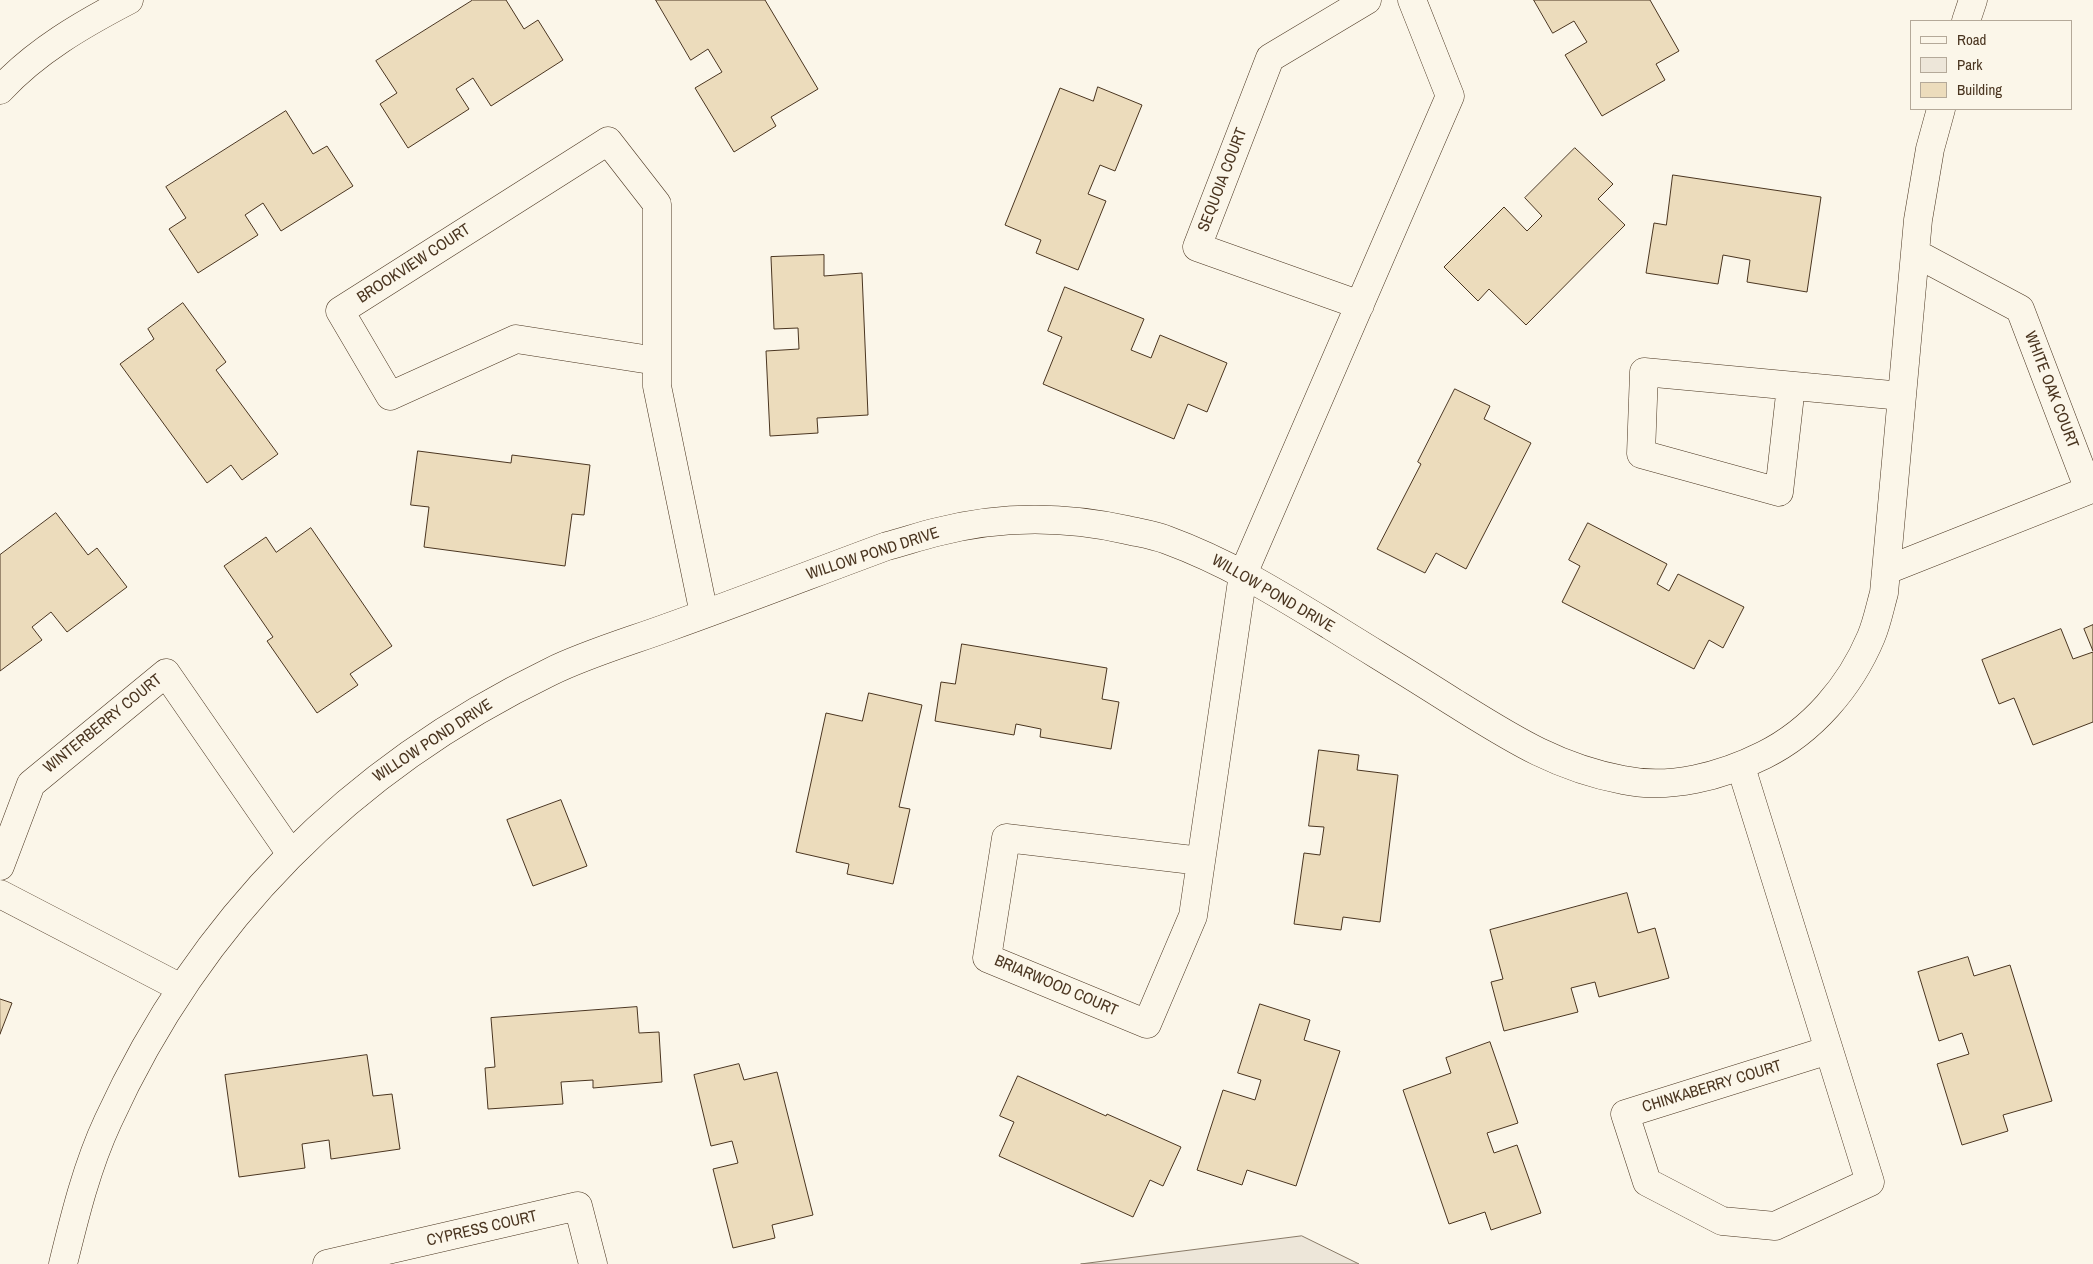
<!DOCTYPE html>
<html>
<head>
<meta charset="utf-8">
<style>
  body { margin:0 }
  #map { position:relative; width:2093px; height:1264px; overflow:hidden; background:#fbf6e9; font-family:"Archivo Narrow",sans-serif }
  canvas { display:block }
  .legend { position:absolute; left:1910px; top:20px; width:162px; height:90px; box-sizing:border-box; background:#fbf6e9; border:1px solid #b4a999; margin:0; padding:6px 9px; list-style:none; font-size:15px; color:#4a3520 }
  .legend li { display:flex; align-items:center; gap:10px; height:25px }
  .legend b { width:25px; border:1px solid #b4a999 }
</style>
</head>
<body>
<div id="map">
<canvas width="2093" height="1264"></canvas>
<ul class="legend">
<li><b style="height:6px;background:#fbf6e9"></b>Road</li>
<li><b style="height:14px;background:#ede6d9"></b>Park</li>
<li><b style="height:14px;background:#ecdcbc"></b>Building</li>
</ul>
</div>
<script>
const ctx = document.querySelector('canvas').getContext('2d');
ctx.lineJoin = 'round';
function fillPath(path, color) {
  ctx.fillStyle = color;
  ctx.fill(path, 'evenodd');
}
function trace(path, color, width, dash) {
  ctx.strokeStyle = color;
  ctx.lineWidth = width;
  ctx.lineCap = dash ? 'butt' : 'round';
  ctx.setLineDash(dash || []);
  ctx.stroke(path);
}
function drawText(font, color, halo, rows, align = 'center') {
  ctx.font = font + ' "Archivo Narrow",sans-serif';
  ctx.lineWidth = 4;
  ctx.setLineDash([]);
  ctx.textBaseline = 'middle';
  ctx.strokeStyle = halo;
  ctx.fillStyle = color;
  for (const [text, x, y, turn = 0] of rows) {
    ctx.save();
    ctx.translate(x, y);
    ctx.rotate((+turn || 0) * Math.PI / 180);
    ctx.textAlign = isNaN(turn) ? turn : align;
    if (halo) ctx.strokeText(text, 0, 0);
    ctx.fillText(text, 0, 0);
    ctx.restore();
  }
}
const green = new Path2D(`
  M 1302,1236 L 1359,1264 L 1081,1264 Z`);
const building = new Path2D(`
  M 473,0 L 506,0 L 524,29 L 538,20 L 563,60 L 491,106 L 473,78 L 456,89 L 469,109 L 408,148 L 380,104 L 397,93 L 376,61 Z
  M 656,0 L 765,0 L 818,89 L 771,117 L 776,126 L 734,152 L 695,88 L 722,72 L 708,49 L 691,60 Z
  M 1534,0 L 1650,0 L 1679,51 L 1656,64 L 1665,80 L 1602,116 L 1565,55 L 1587,42 L 1574,21 L 1553,33 Z
  M 1098,87 L 1142,105 L 1115,171 L 1100,165 L 1088,194 L 1106,201 L 1078,270 L 1036,253 L 1041,240 L 1005,225 L 1060,88 L 1093,101 Z
  M 286,111 L 313,154 L 327,146 L 353,186 L 281,231 L 263,203 L 245,215 L 258,235 L 198,273 L 169,229 L 186,218 L 166,187 Z
  M 1575,148 L 1613,184 L 1598,199 L 1625,225 L 1526,325 L 1489,289 L 1478,301 L 1444,267 L 1504,207 L 1527,231 L 1542,216 L 1525,198 Z
  M 1673,175 L 1821,197 L 1807,292 L 1747,282 L 1750,260 L 1723,255 L 1718,284 L 1646,273 L 1654,223 L 1666,225 Z
  M 824,255 L 824,276 L 862,273 L 868,415 L 817,418 L 818,433 L 770,436 L 766,351 L 799,349 L 798,328 L 774,329 L 771,257 Z
  M 1065,287 L 1144,319 L 1131,350 L 1151,358 L 1160,335 L 1227,363 L 1207,412 L 1188,404 L 1174,439 L 1043,384 L 1062,337 L 1048,331 Z
  M 183,303 L 226,362 L 216,370 L 278,454 L 242,480 L 231,465 L 207,483 L 120,364 L 154,339 L 148,329 Z
  M 1455,389 L 1490,406 L 1484,419 L 1531,443 L 1466,569 L 1436,553 L 1425,573 L 1377,549 L 1421,464 L 1418,462 Z
  M 418,451 L 511,463 L 512,455 L 590,465 L 584,515 L 572,514 L 565,566 L 424,547 L 429,507 L 411,505 Z
  M 56,513 L 88,555 L 97,548 L 127,587 L 67,632 L 51,612 L 32,627 L 42,640 L 0,671 L 0,555 Z
  M 1588,523 L 1667,564 L 1657,584 L 1669,591 L 1678,574 L 1744,607 L 1723,648 L 1709,640 L 1694,669 L 1562,602 L 1580,566 L 1569,560 Z
  M 311,528 L 392,646 L 350,674 L 358,685 L 317,713 L 267,641 L 273,637 L 224,566 L 266,537 L 276,552 Z
  M 2093,625 L 2093,651 L 2084,629 Z
  M 2061,629 L 2073,659 L 2093,652 L 2093,722 L 2033,745 L 2014,698 L 1999,704 L 1982,660 Z
  M 962,644 L 1107,668 L 1102,699 L 1119,702 L 1111,749 L 1040,737 L 1041,729 L 1016,724 L 1014,735 L 935,721 L 941,682 L 955,684 Z
  M 869,693 L 922,705 L 899,807 L 910,809 L 893,884 L 847,874 L 849,864 L 796,852 L 826,713 L 862,721 Z
  M 1319,750 L 1359,755 L 1357,770 L 1398,775 L 1380,922 L 1343,917 L 1341,930 L 1294,924 L 1304,853 L 1320,855 L 1324,827 L 1309,826 Z
  M 561,800 L 587,866 L 533,886 L 507,820 Z
  M 1627,893 L 1638,933 L 1655,928 L 1669,978 L 1599,997 L 1595,982 L 1571,988 L 1578,1012 L 1504,1031 L 1491,982 L 1503,979 L 1490,930 Z
  M 1968,957 L 1974,976 L 2010,965 L 2052,1101 L 2003,1115 L 2008,1131 L 1962,1145 L 1937,1064 L 1969,1054 L 1962,1033 L 1939,1041 L 1918,972 Z
  M 0,999 L 12,1003 L 0,1034 Z
  M 1260,1004 L 1310,1020 L 1304,1040 L 1340,1051 L 1296,1186 L 1247,1170 L 1242,1185 L 1197,1170 L 1223,1090 L 1255,1100 L 1261,1080 L 1238,1073 Z
  M 637,1007 L 639,1033 L 659,1032 L 662,1082 L 593,1088 L 593,1080 L 561,1082 L 563,1104 L 488,1109 L 485,1068 L 495,1067 L 491,1018 Z
  M 1490,1042 L 1518,1123 L 1487,1133 L 1494,1153 L 1517,1145 L 1541,1213 L 1491,1230 L 1485,1212 L 1449,1224 L 1403,1090 L 1451,1073 L 1446,1058 Z
  M 367,1055 L 373,1096 L 392,1094 L 400,1149 L 331,1159 L 329,1140 L 302,1144 L 305,1168 L 239,1177 L 225,1075 Z
  M 739,1064 L 744,1080 L 777,1072 L 813,1215 L 772,1225 L 775,1238 L 733,1248 L 713,1169 L 738,1163 L 732,1141 L 711,1146 L 694,1075 Z
  M 1018,1076 L 1106,1116 L 1107,1114 L 1181,1147 L 1163,1186 L 1150,1180 L 1133,1217 L 999,1156 L 1014,1122 L 1000,1116 Z`);
const street = new Path2D(`
  M 1966,21 L 1973,0
  M 0,90 C 36,51 83,24 129,0
  M 1360,305 L 1197,247 L 1270,58 L 1367,0
  M 657,361 L 516,339 L 390,396 L 340,311 L 608,141 L 657,204 L 657,386 L 704,614
  M 1791,386 L 1779,492 L 1641,454 L 1644,372 L 1902,396
  M 1887,570 L 2089,490 L 2020,309 L 1915,253
  M 1741,767 L 1870,1182 L 1775,1226 L 1722,1221 L 1647,1182 L 1625,1114 L 1829,1050
  M 1201,861 L 1006,838 L 987,958 L 1147,1024 L 1193,916 L 1243,574 L 1450,96 L 1412,0
  M 0,866 L 31,784 L 166,673 L 291,854
  M 0,894 L 181,988
  M 63,1264 C 75,1215 87,1166 108,1121 C 200,919 351,768 550,672 C 586,654 631,641 669,627 C 742,601 814,573 887,546 C 903,542 920,536 937,532 C 999,516 1065,516 1127,530 C 1140,533 1154,535 1167,540 C 1227,562 1277,593 1331,626 C 1371,651 1411,675 1450,700 C 1508,736 1554,767 1623,780 C 1670,790 1722,776 1764,755 C 1812,731 1850,687 1871,637 C 1877,623 1880,607 1884,593 L 1918,220 L 1930,149 L 1941,109
  M 327,1264 L 578,1206 L 593,1264`);
const streetNames = [
  ["SEQUOIA COURT",1223,180,-69],
  ["BROOKVIEW COURT",414,264,-33],
  ["WHITE OAK COURT",2051,390,69],
  ["WILLOW POND DRIVE",873,554,-18],
  ["WILLOW POND DRIVE",1273,594,30],
  ["WINTERBERRY COURT",103,724,-39],
  ["WILLOW POND DRIVE",433,741,-33],
  ["BRIARWOOD COURT",1056,986,23],
  ["CHINKABERRY COURT",1712,1087,-17],
  ["CYPRESS COURT",482,1229,-13]
];
fillPath(green, '#ede6d9');
trace(green, '#887966', 1);
fillPath(building, '#ecdcbc');
trace(building, '#4a3520', 1);
trace(street, '#4a3520', 29);
trace(street, '#fbf6e9', 28);
drawText('16px', '#4a3520', '#fbf6e9', streetNames);
</script>
</body>
</html>
